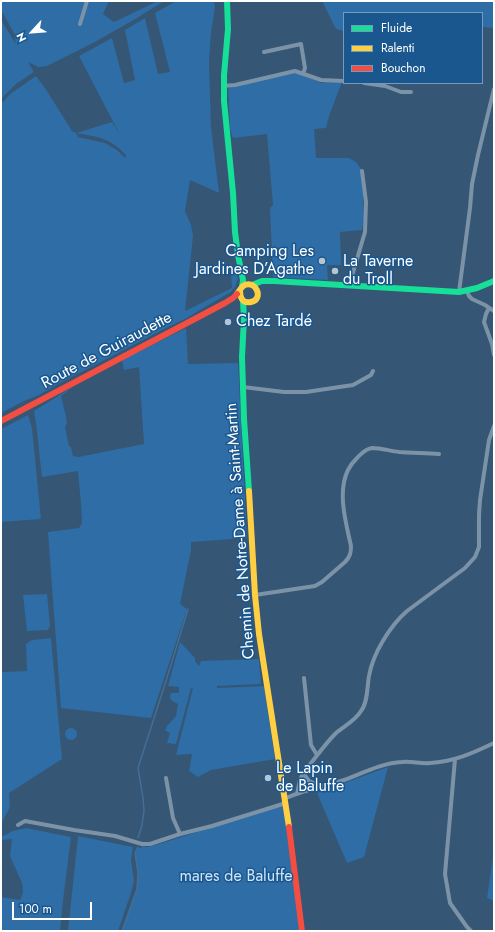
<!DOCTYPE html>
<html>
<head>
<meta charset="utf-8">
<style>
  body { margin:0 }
  #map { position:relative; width:495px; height:932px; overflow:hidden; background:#355674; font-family:Jost,sans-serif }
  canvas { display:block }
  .frame { position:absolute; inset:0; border:2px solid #fff; pointer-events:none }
  .legend { position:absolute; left:343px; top:12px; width:140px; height:72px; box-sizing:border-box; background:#1a578f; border:1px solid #769abc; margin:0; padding:5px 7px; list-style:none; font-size:12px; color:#fff }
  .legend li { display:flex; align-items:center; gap:8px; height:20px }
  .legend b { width:20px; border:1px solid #769abc }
  .north { position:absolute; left:12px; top:12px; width:40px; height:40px; -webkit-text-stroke:3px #1a578f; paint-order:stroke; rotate:244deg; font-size:11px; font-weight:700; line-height:16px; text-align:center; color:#fff }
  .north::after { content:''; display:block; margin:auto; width:14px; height:18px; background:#fff; clip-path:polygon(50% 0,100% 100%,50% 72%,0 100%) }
  .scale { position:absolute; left:12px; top:902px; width:80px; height:18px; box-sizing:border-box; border:2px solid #fff; border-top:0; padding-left:5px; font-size:12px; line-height:14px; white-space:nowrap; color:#fff; -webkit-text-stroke:3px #1a578f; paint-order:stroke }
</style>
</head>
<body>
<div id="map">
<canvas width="495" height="932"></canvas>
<div class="frame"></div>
<ul class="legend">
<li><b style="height:5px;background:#16e098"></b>Fluide</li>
<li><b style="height:5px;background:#ffcf43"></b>Ralenti</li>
<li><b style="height:5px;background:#f24e42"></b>Bouchon</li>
</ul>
<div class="north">N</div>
<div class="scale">100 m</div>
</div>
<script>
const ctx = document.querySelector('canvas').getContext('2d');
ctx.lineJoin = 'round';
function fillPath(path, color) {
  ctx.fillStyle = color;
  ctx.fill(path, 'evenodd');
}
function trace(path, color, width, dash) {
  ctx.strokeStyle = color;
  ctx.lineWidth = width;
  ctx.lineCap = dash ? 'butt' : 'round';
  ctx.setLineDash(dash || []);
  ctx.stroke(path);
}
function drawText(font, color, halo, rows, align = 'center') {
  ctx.font = font + ' Jost,sans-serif';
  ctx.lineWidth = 3;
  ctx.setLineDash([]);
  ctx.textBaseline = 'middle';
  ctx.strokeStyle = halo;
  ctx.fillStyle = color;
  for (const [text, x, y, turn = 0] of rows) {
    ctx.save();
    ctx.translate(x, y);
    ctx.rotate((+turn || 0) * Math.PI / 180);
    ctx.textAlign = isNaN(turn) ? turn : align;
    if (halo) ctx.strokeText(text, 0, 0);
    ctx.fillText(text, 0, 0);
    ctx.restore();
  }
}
const green = new Path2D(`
  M 1,1 L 109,1 L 103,14 L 114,22 L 158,1 L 164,1 L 137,18 L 95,42 L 47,66 L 38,67 L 28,62 L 34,72 L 16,84 L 1,99 L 1,20 L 16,44 L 14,33 L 1,10 Z
  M 176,1 L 214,1 L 215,7 L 211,33 L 209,62 L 211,127 L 219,193 L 190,180 L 185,211 L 191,225 L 193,236 L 185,311 L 232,288 L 230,263 L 234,267 L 238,278 L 236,285 L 231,292 L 203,308 L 187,318 L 162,330 L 58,384 L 39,395 L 24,401 L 1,413 L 1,104 L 10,94 L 36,76 L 47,91 L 72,131 L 76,133 L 112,122 L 120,135 L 79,56 L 112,38 L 124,83 L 135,80 L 125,30 L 145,18 L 158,74 L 170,72 L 155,13 ZM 76,133 C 99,137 110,138 126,155 L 125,158 L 117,150 L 105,143 L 78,137 Z
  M 322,1 L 494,1 L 494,28 L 482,27 L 482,13 L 344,13 L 344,31 L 336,29 Z
  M 295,72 L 321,83 L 325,82 L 342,82 L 329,116 L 326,128 L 314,129 L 316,158 L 349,158 L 356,162 L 361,169 L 363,195 L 364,219 L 362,230 L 340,232 L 341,265 L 327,265 L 328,280 L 273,277 L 270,208 L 273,205 L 267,134 L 233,138 L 230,129 L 228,88 Z
  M 186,328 L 188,364 L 238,363 L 247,538 L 191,542 L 191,550 L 180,604 L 187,609 L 151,718 L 61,708 L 48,532 L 79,528 L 82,523 L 81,504 L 78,471 L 42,477 C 39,455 38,433 34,411 L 74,386 L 61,396 L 66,416 L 67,424 L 65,427 L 69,446 L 71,447 L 73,456 L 78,457 L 144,444 L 139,367 L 124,370 L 122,360 Z
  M 28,415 L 32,428 L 41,519 L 1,522 L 1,429 Z
  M 47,594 L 50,626 L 48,630 L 27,631 L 23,595 Z
  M 51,638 L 62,759 L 9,793 L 10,807 L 1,824 L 1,672 L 27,671 L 26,644 L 32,640 Z
  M 180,642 L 195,658 L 195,661 L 199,666 L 201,661 L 259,659 L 261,684 L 217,686 L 217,688 L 264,686 L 275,759 L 211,770 L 198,777 L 189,771 L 192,754 L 176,755 L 193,688 L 191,688 L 176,744 L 167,743 L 170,733 L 165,730 L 167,726 L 176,716 L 178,704 L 172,701 L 170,698 L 171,693 L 179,693 L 179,687 L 168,686 Z
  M65 734a6 6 0 1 1 12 0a6 6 0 1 1-12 0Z
  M 388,767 L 364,857 L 347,863 L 317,793 Z
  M 283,805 L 301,931 L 122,931 L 137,889 L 138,873 L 135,853 L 138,848 L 141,848 L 142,846 L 147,847 L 156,845 Z
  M 26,828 L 71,837 L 63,901 L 60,931 L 1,931 L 1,897 L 20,900 L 23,892 L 22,883 L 10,856 L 12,839 L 1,840 L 1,837 L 13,831 Z
  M 78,836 L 133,847 L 131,860 L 134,881 L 131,893 L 118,931 L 68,931 Z
  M 494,851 L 494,901 L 487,898 Z`);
const stream = new Path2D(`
  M 138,838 L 142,825 L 144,811 L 143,798 L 138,768 L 166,681 L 188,609
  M 122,931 L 137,889 L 138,873 L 135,853 L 138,847`);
const street = new Path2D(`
  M 80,24 L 87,1
  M 264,52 L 301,44 L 305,68 L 303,74
  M 364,83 L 385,86 L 401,92 L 411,92
  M 223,86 L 235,85 L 295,71 L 321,80 L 344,81
  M 349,286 L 365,232 L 366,202 L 362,171
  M 467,291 L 469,296 L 472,299 L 485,305 L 494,311
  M 459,292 L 470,208 L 472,184 L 478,155 L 494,89
  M 489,308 L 486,314 L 484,322 L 492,344 L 494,355
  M 243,387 L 284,392 L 306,392 L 353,385 L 371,375 L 373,371
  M 255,595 L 315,586 L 322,582 L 345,562 C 350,557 351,553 351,546 C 346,523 337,492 348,470 C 350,466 353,462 357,458 C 361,454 365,449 372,448 C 381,448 390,451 399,452 C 412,453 425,453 439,454
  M 304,678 L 311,745 L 317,755
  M 455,759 L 445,874 L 450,903 L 467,927 L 471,931
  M 303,773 L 309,781 L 321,786
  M 166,778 L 173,818 L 180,834
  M 297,794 L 300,780 L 303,773 C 314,760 324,745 336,733 C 344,726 355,721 361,711 C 368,702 367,687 369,676 C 373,653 390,626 407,611 L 465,568 L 475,557 L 479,547 L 479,515 L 480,500 L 489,440 L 494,426
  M 286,798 C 304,790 325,786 344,780 C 363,773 382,763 402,762 C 412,761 421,764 430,763 C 453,762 473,753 494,743
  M 18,825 L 25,821 L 74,830 L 115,836 L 142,844 L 150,844 L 180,834 L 212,826 L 286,803`);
const fast = new Path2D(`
  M 227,1 L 228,29 L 224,75 L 224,101 L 233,193 L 235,232 L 238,255 L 243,280 L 242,287
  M 252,285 L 262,281 L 274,281 L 459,292 L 477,288 L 494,281
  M 243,301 L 244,318 L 242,357 L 244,419 L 249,491`);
const slow = new Path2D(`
  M 237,294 C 239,291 241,288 243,286 C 255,278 265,299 251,302 C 242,304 240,297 240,290
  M 249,491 L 255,595 L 259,634 L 289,827`);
const jam = new Path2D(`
  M 1,421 L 225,303 L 233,298 L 237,294
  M 289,827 L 302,931`);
const markers = [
  [322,261,4,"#b8c4ce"],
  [335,271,4,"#b8c4ce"],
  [228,322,4,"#b8c4ce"],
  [268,778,4,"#b8c4ce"]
];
const poiNames = [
  ["Camping Les",314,252,"right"],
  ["Jardines D’Agathe",314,270,"right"],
  ["La Taverne",343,262],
  ["du Troll",343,280],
  ["Chez Tardé",236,322],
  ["Le Lapin",276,769],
  ["de Baluffe",276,787]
];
const streetNames = [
  ["Route de Guiraudette",107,351,-28],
  ["Chemin de Notre-Dame à Saint-Martin",241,531,-94]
];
const parkNames = [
  ["mares de Baluffe",236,877]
];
fillPath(green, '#2e6da5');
trace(stream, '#446e96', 1.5);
trace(street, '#7c93a7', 4);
trace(fast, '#16e098', 6);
trace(slow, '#ffcf43', 6);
trace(jam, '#f24e42', 6);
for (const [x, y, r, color] of markers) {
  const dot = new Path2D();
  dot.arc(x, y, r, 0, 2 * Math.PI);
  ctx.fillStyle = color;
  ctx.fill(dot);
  trace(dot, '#1a578f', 1.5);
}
drawText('16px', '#fff', '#1a578f', poiNames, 'left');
drawText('16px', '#fff', '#1a578f', streetNames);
drawText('16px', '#cee6fa', '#1a578f', parkNames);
</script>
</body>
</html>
